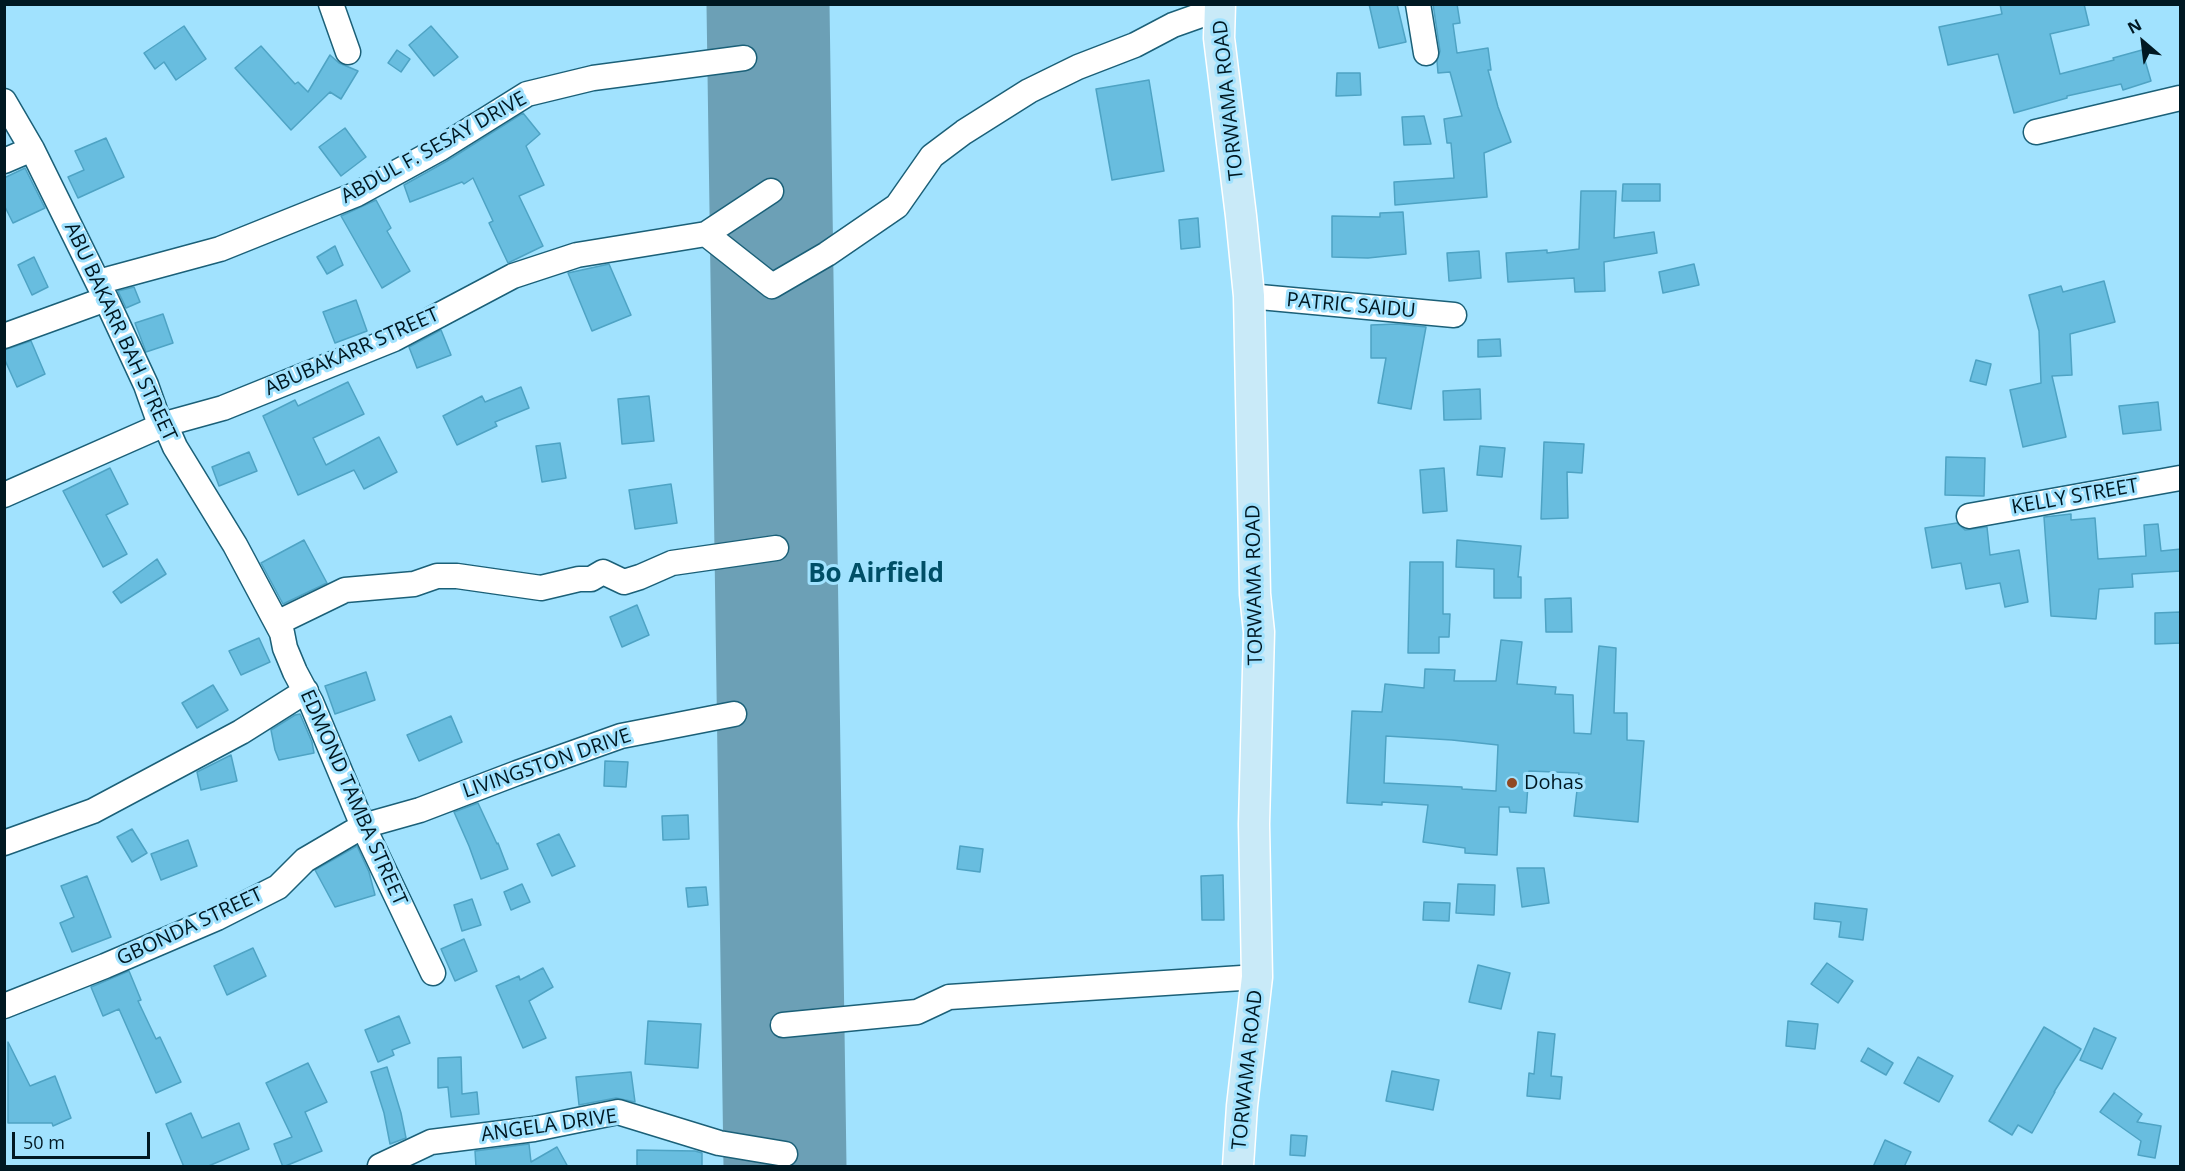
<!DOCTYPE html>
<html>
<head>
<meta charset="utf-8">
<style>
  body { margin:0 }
  #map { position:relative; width:2185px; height:1171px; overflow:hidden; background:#a1e2fe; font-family:"Open Sans",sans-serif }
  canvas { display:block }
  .frame { position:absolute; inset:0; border:6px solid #001822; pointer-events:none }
  .north { position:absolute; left:2113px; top:12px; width:60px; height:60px; -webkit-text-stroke:4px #a1e2fe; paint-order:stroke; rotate:332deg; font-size:16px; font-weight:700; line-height:24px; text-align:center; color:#001822 }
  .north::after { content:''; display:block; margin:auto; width:21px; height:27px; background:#001822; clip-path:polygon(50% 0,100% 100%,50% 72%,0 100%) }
  .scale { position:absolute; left:12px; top:1132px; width:138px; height:27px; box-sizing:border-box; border:3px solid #001822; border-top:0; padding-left:8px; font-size:18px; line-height:21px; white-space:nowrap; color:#001822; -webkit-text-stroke:4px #a1e2fe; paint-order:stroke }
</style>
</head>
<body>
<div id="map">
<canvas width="2185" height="1171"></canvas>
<div class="frame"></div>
<div class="north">N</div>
<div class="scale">50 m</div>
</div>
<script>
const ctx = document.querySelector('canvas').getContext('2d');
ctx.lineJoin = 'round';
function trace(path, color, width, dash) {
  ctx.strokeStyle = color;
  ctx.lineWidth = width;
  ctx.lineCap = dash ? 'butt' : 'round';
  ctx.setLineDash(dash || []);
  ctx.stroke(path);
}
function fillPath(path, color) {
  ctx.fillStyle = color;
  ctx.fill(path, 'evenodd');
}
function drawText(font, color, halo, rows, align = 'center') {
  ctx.font = font + ' "Open Sans",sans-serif';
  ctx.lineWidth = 6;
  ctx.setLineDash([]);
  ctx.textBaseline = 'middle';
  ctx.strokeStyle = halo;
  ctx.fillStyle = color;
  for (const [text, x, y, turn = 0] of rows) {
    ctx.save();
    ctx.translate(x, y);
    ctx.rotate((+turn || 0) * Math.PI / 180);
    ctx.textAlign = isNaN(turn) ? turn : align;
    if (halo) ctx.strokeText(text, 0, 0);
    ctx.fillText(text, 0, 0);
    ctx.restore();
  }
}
const runway = new Path2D(`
  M 768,4 L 785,1166`);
const building = new Path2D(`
  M 1369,4 L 1397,4 L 1406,42 L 1379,48 Z
  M 1433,4 L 1457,4 L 1460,23 L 1453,24 L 1457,53 L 1488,48 L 1491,70 L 1488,70 L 1498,107 L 1511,142 L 1484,153 L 1487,197 L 1395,205 L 1394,182 L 1454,178 L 1451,143 L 1447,143 L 1444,119 L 1462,116 L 1450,72 L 1438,73 L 1437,61 L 1440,51 Z
  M 2000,4 L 2084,4 L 2089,25 L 2050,34 L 2060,74 L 2114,60 L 2113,58 L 2142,50 L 2151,81 L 2123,90 L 2121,84 L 2067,96 L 2067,98 L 2014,113 L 1998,54 L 1948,65 L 1939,27 L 2002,14 Z
  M 184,26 L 206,59 L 176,80 L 164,62 L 155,69 L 144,53 Z
  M 431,26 L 458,57 L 434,76 L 409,45 Z
  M 261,46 L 295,84 L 298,82 L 308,92 L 330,55 L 339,63 L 358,71 L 341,99 L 330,92 L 291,130 L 235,68 Z
  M 397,50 L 410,59 L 401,72 L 388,63 Z
  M 1337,73 L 1360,73 L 1361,95 L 1336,96 Z
  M 1149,80 L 1164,171 L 1112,180 L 1096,89 Z
  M 523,113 L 540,134 L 526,146 L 544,185 L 519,196 L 543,246 L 508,263 L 489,223 L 493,221 L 473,178 L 464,184 L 462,182 L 410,202 L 404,185 L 447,161 Z
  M 1424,116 L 1431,144 L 1404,145 L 1402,117 Z
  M 345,128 L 366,157 L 341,176 L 319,147 Z
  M 106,138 L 124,177 L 78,198 L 68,177 L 84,170 L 75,151 Z
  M 25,168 L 45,208 L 13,223 L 4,205 L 4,178 Z
  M 1623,184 L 1660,184 L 1660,201 L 1622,201 Z
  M 1581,191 L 1616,191 L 1614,238 L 1654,232 L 1657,253 L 1604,262 L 1605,291 L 1575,292 L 1574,278 L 1508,282 L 1506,253 L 1547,250 L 1547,253 L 1579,249 Z
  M 376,200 L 391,228 L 387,231 L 410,271 L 382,288 L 341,216 Z
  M 1403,212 L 1406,254 L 1368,258 L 1332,257 L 1332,216 L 1380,217 L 1380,213 Z
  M 1198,218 L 1200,247 L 1181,249 L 1179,220 Z
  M 335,246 L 343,265 L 327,274 L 317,257 Z
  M 1479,251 L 1481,278 L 1449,281 L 1447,253 Z
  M 34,257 L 48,287 L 32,295 L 18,265 Z
  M 609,264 L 631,315 L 592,331 L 568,273 Z
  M 1694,264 L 1699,285 L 1663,293 L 1659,272 Z
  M 2104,281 L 2115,322 L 2070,334 L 2072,375 L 2052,376 L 2066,437 L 2023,447 L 2010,390 L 2041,383 L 2039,331 L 2029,295 L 2061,286 L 2063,292 Z
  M 134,287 L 140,302 L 126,308 L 118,291 Z
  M 356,300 L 367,331 L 335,343 L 323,312 Z
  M 163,314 L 173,343 L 146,352 L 135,323 Z
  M 1397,324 L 1426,327 L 1411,409 L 1378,403 L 1386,358 L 1371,358 L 1371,325 Z
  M 441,330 L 451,355 L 417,368 L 409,347 Z
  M 1500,339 L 1501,356 L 1478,357 L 1478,340 Z
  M 31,341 L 45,374 L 17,387 L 4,358 L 4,350 Z
  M 1976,360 L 1991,364 L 1986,385 L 1970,381 Z
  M 348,382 L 364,414 L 313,438 L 326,465 L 379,437 L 397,472 L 364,489 L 354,470 L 298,495 L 263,416 L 295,400 L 298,406 Z
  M 521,387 L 529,408 L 495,422 L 497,426 L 457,445 L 443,416 L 482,396 L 485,402 Z
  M 1480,389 L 1481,419 L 1444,420 L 1443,391 Z
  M 649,396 L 654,441 L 622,444 L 618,399 Z
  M 2158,402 L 2161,430 L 2123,434 L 2119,406 Z
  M 1544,442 L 1584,444 L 1582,473 L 1567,472 L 1568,518 L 1541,519 Z
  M 560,443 L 566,478 L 542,482 L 536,446 Z
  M 1480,446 L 1505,448 L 1502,477 L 1477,475 Z
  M 249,452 L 257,471 L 219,486 L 212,467 Z
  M 1946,457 L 1985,458 L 1984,496 L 1945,495 Z
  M 110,468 L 128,504 L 106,515 L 127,554 L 103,567 L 63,491 Z
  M 1444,468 L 1447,511 L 1423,513 L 1420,470 Z
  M 671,484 L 677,523 L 635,529 L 629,490 Z
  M 2071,514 L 2071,520 L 2095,518 L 2098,559 L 2146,556 L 2144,525 L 2158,524 L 2161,551 L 2181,549 L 2181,571 L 2132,574 L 2133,587 L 2099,589 L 2096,619 L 2051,616 L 2044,517 Z
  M 1957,523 L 1965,530 L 1987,527 L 1990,555 L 2019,550 L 2028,602 L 2005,607 L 2000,583 L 1966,589 L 1961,563 L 1932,568 L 1925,528 Z
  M 304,540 L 327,583 L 283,604 L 261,563 Z
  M 1457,540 L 1521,546 L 1518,577 L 1521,577 L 1521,598 L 1494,598 L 1494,569 L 1456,567 Z
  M 157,559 L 166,574 L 121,603 L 113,592 Z
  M 1410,562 L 1443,562 L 1443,614 L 1450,614 L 1449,637 L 1439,637 L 1439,653 L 1408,653 Z
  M 1571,598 L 1572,632 L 1546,632 L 1545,599 Z
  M 637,605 L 649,635 L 622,647 L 610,617 Z
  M 2181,612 L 2181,643 L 2155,644 L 2155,613 Z
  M 259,638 L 270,662 L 241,675 L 229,651 Z
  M 1501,640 L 1522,642 L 1517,684 L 1556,687 L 1555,694 L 1573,695 L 1574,733 L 1591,734 L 1599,646 L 1616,648 L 1614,713 L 1627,713 L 1627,740 L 1644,741 L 1638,822 L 1574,816 L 1579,773 L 1529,771 L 1526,813 L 1510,812 L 1509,807 L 1499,807 L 1497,855 L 1465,853 L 1465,848 L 1423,842 L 1428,805 L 1382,802 L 1382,805 L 1347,803 L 1352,711 L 1382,712 L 1385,684 L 1424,688 L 1425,669 L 1455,670 L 1454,681 L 1496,681 ZM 1386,736 L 1452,740 L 1498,745 L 1496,791 L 1462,789 L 1462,787 L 1384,783 Z
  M 366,672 L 375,700 L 335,714 L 325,686 Z
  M 213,685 L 228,710 L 197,728 L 182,703 Z
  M 300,714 L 312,742 L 314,753 L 279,760 L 275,750 L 271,730 L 295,715 Z
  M 451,716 L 462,742 L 419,761 L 407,735 Z
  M 231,755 L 237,781 L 201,790 L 197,772 Z
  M 605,761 L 628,762 L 626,787 L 604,786 Z
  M 478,803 L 497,844 L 498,843 L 508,869 L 481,879 L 469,846 L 454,812 Z
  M 688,815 L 689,839 L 663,840 L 662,816 Z
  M 132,829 L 147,853 L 132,862 L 117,837 Z
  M 559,834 L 575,866 L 552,876 L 537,844 Z
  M 188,840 L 197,866 L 161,880 L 151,854 Z
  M 357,846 L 369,872 L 375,895 L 335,907 L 315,870 Z
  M 960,846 L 983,849 L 980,872 L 957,869 Z
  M 1517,868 L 1544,868 L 1549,903 L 1522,907 Z
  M 1223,875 L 1224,920 L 1202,920 L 1201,876 Z
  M 87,876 L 111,937 L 72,952 L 60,923 L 74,917 L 61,886 Z
  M 522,884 L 530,902 L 511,910 L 504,892 Z
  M 1458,884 L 1495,885 L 1494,915 L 1456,913 Z
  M 706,887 L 708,905 L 688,907 L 686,888 Z
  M 472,899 L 481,925 L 462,931 L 454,905 Z
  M 1424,902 L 1450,903 L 1449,921 L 1423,920 Z
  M 1815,903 L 1867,909 L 1863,940 L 1839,937 L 1841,922 L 1814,919 Z
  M 464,939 L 477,971 L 455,981 L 441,949 Z
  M 253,948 L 266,976 L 227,995 L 214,966 Z
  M 1827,963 L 1853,981 L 1838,1003 L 1811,984 Z
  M 1478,965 L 1510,973 L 1501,1009 L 1469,1002 Z
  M 543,968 L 553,987 L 529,1001 L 546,1038 L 523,1048 L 496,986 L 519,976 L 520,980 Z
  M 129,971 L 141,1000 L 138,1001 L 156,1039 L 160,1037 L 181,1082 L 156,1093 L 119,1009 L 103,1016 L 91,987 Z
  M 399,1016 L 410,1043 L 392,1050 L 394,1055 L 378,1062 L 365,1030 Z
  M 648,1021 L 701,1024 L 698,1068 L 645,1064 Z
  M 1788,1021 L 1818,1024 L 1815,1049 L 1786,1046 Z
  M 2044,1027 L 2081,1049 L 2054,1092 L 2055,1092 L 2032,1133 L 2018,1125 L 2012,1135 L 1989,1121 Z
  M 2094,1028 L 2116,1038 L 2102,1069 L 2080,1060 Z
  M 1538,1032 L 1555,1034 L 1551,1076 L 1562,1077 L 1560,1099 L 1527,1096 L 1529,1073 L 1534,1074 Z
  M 8,1042 L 30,1086 L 55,1076 L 71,1118 L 53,1126 L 52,1123 L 8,1123 Z
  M 1868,1048 L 1893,1063 L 1886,1075 L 1861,1061 Z
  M 461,1057 L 462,1094 L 477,1092 L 479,1114 L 451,1117 L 448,1087 L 438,1088 L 438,1058 Z
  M 1918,1057 L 1953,1076 L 1939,1102 L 1904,1083 Z
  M 308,1063 L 327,1102 L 305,1112 L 322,1151 L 283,1167 L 274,1144 L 292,1137 L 266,1083 Z
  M 387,1067 L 401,1113 L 406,1138 L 390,1144 L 384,1113 L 371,1072 Z
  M 1392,1071 L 1439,1080 L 1433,1110 L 1386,1101 Z
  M 631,1072 L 635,1102 L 616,1098 L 579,1105 L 576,1077 Z
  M 2114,1093 L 2142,1114 L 2137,1122 L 2161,1126 L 2155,1158 L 2138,1155 L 2141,1141 L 2100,1112 Z
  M 191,1113 L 202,1138 L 239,1123 L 249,1149 L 206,1167 L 184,1167 L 166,1124 Z
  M 1291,1135 L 1307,1136 L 1305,1156 L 1290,1155 Z
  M 1885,1140 L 1911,1152 L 1904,1167 L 1873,1167 Z
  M 529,1144 L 531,1162 L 557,1147 L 568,1167 L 476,1167 L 475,1151 Z
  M 637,1150 L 695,1151 L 702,1153 L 702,1167 L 637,1167 Z`);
const minor = new Path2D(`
  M 331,4 L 348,52
  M 1418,4 L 1426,53
  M 4,101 L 32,149 L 106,299 L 146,385 L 157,416 L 165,424 L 175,447 L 235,545 L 282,633 L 285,648 L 295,672 L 311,702 L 363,826 L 433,973
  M 2036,132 L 2180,98
  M 4,161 L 32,149
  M 771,191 L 706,234 L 772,286 L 827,254 L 897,206 L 932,156 L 964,132 L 1029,91 L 1078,67 L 1135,45 L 1173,25 L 1221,8
  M 98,282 L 220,249 L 357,194 L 439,149 L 527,94 L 593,78 L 744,58
  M 1249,296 L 1454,315
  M 4,336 L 106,299
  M 4,495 L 165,424 L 223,408 L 394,339 L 513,276 L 577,255 L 706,234
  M 1969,516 L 2180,478
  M 277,623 L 345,590 L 414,584 L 437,576 L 457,576 L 541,588 L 579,579 L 591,579 L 603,572 L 624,582 L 640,577 L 672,563 L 776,548
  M 4,843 L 93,811 L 241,732 L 306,691
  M 4,1006 L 105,966 L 217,918 L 278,887 L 305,860 L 363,826 L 420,810 L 517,773 L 621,736 L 734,714
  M 783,1025 L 917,1012 L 949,997 L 1257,977
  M 380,1166 L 431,1142 L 534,1129 L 618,1112 L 719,1143 L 785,1154`);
const major = new Path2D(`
  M 1220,4 L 1219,38 L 1241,216 L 1249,296 L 1255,594 L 1259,632 L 1254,824 L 1257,977 L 1242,1106 L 1238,1166`);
const markers = [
  [1512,783,6,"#904924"]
];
const streetNames = [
  ["TORWAMA ROAD",1229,100,-96],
  ["ABDUL F. SESAY DRIVE",434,148,-29],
  ["PATRIC SAIDU",1351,306,5],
  ["ABU BAKARR BAH STREET",120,332,65],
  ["ABUBAKARR STREET",352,352,-24],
  ["KELLY STREET",2075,497,-10],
  ["TORWAMA ROAD",1255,585,-91],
  ["LIVINGSTON DRIVE",547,764,-19],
  ["EDMOND TAMBA STREET",353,798,66],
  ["GBONDA STREET",190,927,-25],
  ["TORWAMA ROAD",1248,1070,-84],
  ["ANGELA DRIVE",549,1126,-8]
];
const poiNames = [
  ["Dohas",1524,783]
];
const districtNames = [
  ["Bo Airfield",876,575]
];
trace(runway, '#6ca0b6', 123);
fillPath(building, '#68bddf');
trace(building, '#4ea3c4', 1.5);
trace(minor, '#1b6078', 27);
trace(major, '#fff', 33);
trace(minor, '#fff', 24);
trace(major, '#c9eaf8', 30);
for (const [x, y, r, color] of markers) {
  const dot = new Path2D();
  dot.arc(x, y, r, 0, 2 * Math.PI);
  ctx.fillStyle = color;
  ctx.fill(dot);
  trace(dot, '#a1e2fe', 2);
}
drawText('20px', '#001822', '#a1e2fe', streetNames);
drawText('20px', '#001822', '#a1e2fe', poiNames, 'left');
drawText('bold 26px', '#004f67', '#a1e2fe', districtNames);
</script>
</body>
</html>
